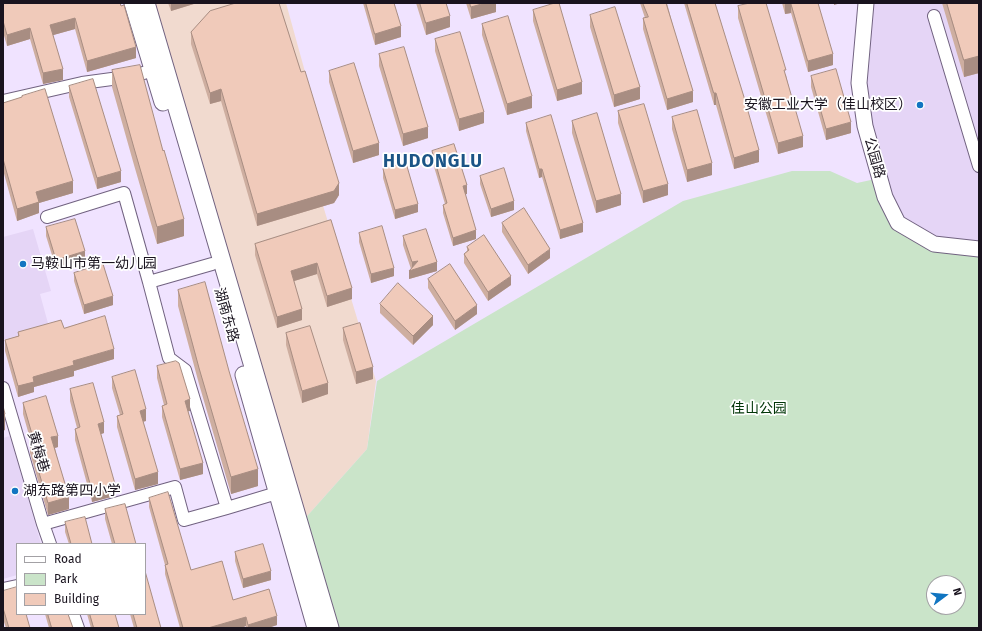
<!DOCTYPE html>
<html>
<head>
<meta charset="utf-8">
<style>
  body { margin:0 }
  #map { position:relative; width:982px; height:631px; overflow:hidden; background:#f0e3ff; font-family:"Fira Sans",sans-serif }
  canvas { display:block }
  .frame { position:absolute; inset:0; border:4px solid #19131e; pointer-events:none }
  .legend { position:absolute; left:16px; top:543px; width:130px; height:72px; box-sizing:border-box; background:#fff; border:1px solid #a3a1a5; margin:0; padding:5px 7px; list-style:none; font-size:12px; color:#19131e }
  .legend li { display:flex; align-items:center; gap:8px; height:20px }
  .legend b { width:20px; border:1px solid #a3a1a5 }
  .north { position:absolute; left:926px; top:575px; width:40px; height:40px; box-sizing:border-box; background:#fff; border:1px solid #a3a1a5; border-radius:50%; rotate:74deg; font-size:11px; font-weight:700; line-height:16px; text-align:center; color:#19131e }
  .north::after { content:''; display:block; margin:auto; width:14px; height:18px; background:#1175c1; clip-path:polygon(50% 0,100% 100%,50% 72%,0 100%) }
</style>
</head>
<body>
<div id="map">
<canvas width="982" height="631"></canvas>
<div class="frame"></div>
<ul class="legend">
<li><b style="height:5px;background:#fff"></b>Road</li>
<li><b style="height:11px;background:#cae4c9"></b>Park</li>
<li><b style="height:11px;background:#f0caba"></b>Building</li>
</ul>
<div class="north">N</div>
</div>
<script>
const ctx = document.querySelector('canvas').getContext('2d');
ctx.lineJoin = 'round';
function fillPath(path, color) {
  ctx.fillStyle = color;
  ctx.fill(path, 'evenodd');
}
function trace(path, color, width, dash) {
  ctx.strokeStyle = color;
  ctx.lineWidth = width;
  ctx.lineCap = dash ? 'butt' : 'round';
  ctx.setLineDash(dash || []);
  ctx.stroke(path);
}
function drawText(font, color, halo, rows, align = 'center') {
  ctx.font = font + ' "Fira Sans","Noto Sans SC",sans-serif';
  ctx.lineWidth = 3.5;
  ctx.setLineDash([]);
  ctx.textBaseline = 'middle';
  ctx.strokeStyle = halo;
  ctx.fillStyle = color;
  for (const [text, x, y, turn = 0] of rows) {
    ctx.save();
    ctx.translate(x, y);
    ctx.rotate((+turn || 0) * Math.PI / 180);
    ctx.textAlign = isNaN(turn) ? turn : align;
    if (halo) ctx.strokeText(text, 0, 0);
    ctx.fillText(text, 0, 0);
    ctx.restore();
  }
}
const commercial = new Path2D(`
  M 146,3 L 286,3 L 307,79 L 271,89 L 318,189 L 376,381 L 367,449 L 300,524 Z`);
const built = new Path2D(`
  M 866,3 L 979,3 L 979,249 L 934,244 L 898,223 L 865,126 Z
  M 33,229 L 51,291 L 40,294 L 49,327 L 3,340 L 3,237 Z
  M 10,436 L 41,544 L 17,544 L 17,575 L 3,579 L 3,438 Z`);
const green = new Path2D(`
  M 792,171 L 830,171 L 857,183 L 880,178 L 898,223 L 934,245 L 979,250 L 979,628 L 330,628 L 300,524 L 367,449 L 377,381 L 683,201 ZM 934,583 L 958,583 L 958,607 L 934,607 Z`);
const minor = new Path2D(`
  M 934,16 L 979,166
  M 3,101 L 82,83 L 134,76 L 153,70
  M 47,217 L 124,193 L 149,282
  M 212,264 L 149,282 L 169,358 L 185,370 L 227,508
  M 3,388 L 43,524
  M 50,544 L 43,524 L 175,487 L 184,520 L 227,508 L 277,493
  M 3,589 L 17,586
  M 73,614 L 78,628`);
const tertiary = new Path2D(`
  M 866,3 L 859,83 L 865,126 L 885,197 L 898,223 L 934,244 L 979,249`);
const secondary = new Path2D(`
  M 133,3 L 163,102
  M 146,3 L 330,628
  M 244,375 L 316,628`);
const wall = new Path2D(`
  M 3,3 L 120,3 L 136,58 L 87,72 L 75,29 L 53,35 L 63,80 L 43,84 L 30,39 L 7,46 L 3,32 Z
  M 168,3 L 197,3 L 171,11 Z
  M 234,3 L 279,3 L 339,195 L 334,203 L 257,226 L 221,101 L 210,104 L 191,44 L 191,32 Z
  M 363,3 L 394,3 L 401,37 L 375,45 Z
  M 416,3 L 446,3 L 450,27 L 426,35 Z
  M 466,3 L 496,3 L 496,12 L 471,19 Z
  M 640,3 L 667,3 L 693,102 L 667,110 L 643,29 L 643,18 L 645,18 Z
  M 684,3 L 715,3 L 759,162 L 734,169 L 716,105 L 714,105 Z
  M 782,3 L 818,3 L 833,65 L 808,72 L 791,13 L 785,14 Z
  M 942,3 L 979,3 L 979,73 L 964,77 Z
  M 738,6 L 786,75 L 803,147 L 778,154 L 738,18 Z
  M 533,10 L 582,94 L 557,101 L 533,21 Z
  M 590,15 L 640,99 L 614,107 L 590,27 Z
  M 482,24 L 532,108 L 507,115 L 482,35 Z
  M 435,39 L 484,123 L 459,131 L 435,51 Z
  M 379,54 L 428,138 L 403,146 L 379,66 Z
  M 112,70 L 184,236 L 157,244 L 134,165 L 112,87 Z
  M 329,71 L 379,155 L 353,163 L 329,82 Z
  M 811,76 L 851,133 L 826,140 L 811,87 Z
  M 69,86 L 121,182 L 97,189 L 69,97 Z
  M 3,103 L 73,193 L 39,203 L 39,213 L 17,221 L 3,170 Z
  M 618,111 L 668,195 L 643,203 L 618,123 Z
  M 672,117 L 712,175 L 687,182 L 672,129 Z
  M 572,121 L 621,205 L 596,213 L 572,133 Z
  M 526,123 L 583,232 L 560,239 L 542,177 L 539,178 L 526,131 Z
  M 432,151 L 467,194 L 465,194 L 476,239 L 453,246 L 443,213 L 443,205 L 445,204 L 432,160 Z
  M 383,169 L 418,212 L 395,219 L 383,178 Z
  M 480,176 L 514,210 L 491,217 L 480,184 Z
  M 331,220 L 352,299 L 327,307 L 317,274 L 294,281 L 302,320 L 277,328 L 255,255 L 255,244 Z
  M 502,223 L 550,258 L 528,274 L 502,232 Z
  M 46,227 L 85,260 L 56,268 L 46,236 Z
  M 359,233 L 394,276 L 371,283 L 359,242 Z
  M 403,236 L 437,271 L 409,279 L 411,269 L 403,245 Z
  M 467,247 L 511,285 L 488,301 L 464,263 L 464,254 L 467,251 Z
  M 74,273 L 113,305 L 84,314 L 74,281 Z
  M 428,279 L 477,314 L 455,330 L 428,288 Z
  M 178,290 L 258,486 L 231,494 L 199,384 L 178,306 Z
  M 380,304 L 433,325 L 413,345 L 380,313 Z
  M 64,328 L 114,359 L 74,371 L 74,376 L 34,387 L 34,392 L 18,397 L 5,351 L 5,340 L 18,336 L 18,332 Z
  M 343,328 L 373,379 L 356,384 L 343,340 Z
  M 286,333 L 328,394 L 302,403 L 286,345 Z
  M 157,366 L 190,411 L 188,411 L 203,474 L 180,480 L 162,417 L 162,406 L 164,405 L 157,378 Z
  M 112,377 L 146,421 L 143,422 L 158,484 L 135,490 L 117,427 L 117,416 L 120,415 L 112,388 Z
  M 70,389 L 104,433 L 101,434 L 115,496 L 92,502 L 75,440 L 75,429 L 77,428 L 70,401 Z
  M 23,403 L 58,447 L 55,448 L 69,509 L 48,515 L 30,453 L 30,442 L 31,442 L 23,414 Z
  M 149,498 L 191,570 L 233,600 L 277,625 L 268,628 L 246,628 L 246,626 L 241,628 L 180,628 L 165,574 L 165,565 L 149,507 Z
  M 105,509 L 136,544 L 112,544 L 105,519 Z
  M 65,522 L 92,544 L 69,544 L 65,532 Z
  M 235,552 L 271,580 L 243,588 L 235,561 Z
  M 3,591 L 30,628 L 6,628 L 3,619 Z
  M 45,614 L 68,614 L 73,628 L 49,628 Z
  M 87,614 L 115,614 L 119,628 L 91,628 Z
  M 130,614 L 145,614 L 161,628 L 134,628 Z`);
const shadedWall = new Path2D(`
  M 171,3 L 197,3 L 171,11 Z
  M 485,3 L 496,3 L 496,12 L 471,19 L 471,7 Z
  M 785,3 L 791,3 L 791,13 L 785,14 Z
  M 834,3 L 841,3 L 834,5 Z
  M 450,16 L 450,27 L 426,35 L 426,23 Z
  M 75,18 L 75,29 L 50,36 L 50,25 Z
  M 401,26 L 401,37 L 375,45 L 375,34 Z
  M 30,28 L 30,39 L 7,46 L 7,35 Z
  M 136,47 L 136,58 L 87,72 L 87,61 Z
  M 833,54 L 833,65 L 808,72 L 808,61 Z
  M 979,56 L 979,73 L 964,77 L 964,60 Z
  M 63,69 L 63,80 L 43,84 L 43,73 Z
  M 582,82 L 582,94 L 557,101 L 557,90 Z
  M 640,87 L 640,99 L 614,107 L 614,95 Z
  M 221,89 L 221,101 L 210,104 L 210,93 Z
  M 693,91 L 693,102 L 667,110 L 667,99 Z
  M 714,93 L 716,93 L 716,105 L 714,105 Z
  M 532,96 L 532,108 L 507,115 L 507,104 Z
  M 484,112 L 484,123 L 459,131 L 459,119 Z
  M 851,122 L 851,133 L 826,140 L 826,129 Z
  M 428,127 L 428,138 L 403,146 L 403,134 Z
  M 803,136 L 803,147 L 778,154 L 778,143 Z
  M 379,143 L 379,155 L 353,163 L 353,151 Z
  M 759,150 L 759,162 L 734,169 L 734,158 Z
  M 712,163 L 712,175 L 687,182 L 687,170 Z
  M 539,169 L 542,169 L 542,177 L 539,178 Z
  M 121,171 L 121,182 L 97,189 L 97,178 Z
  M 73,181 L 73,193 L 39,203 L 39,213 L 17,221 L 17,209 L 36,192 Z
  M 339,183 L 339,195 L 334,203 L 257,226 L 257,214 Z
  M 668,184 L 668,195 L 643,203 L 643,191 Z
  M 467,185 L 467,194 L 463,195 L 463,186 Z
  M 621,194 L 621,205 L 596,213 L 596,201 Z
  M 514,201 L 514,210 L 491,217 L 491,209 Z
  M 418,204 L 418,212 L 395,219 L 395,210 Z
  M 184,219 L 184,236 L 157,244 L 157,227 Z
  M 583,223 L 583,232 L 560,239 L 560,230 Z
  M 476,230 L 476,239 L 453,246 L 453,238 Z
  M 550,249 L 550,258 L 528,274 L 528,265 Z
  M 85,251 L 85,260 L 56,268 L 56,260 Z
  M 418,261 L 437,262 L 437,271 L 409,279 L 409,271 L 412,270 L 412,262 Z
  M 317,263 L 317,274 L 291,282 L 291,271 Z
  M 394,268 L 394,276 L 371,283 L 371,274 Z
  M 511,276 L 511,285 L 488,301 L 488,292 Z
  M 352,288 L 352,299 L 327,307 L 327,296 Z
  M 113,296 L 113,305 L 84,314 L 84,305 Z
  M 477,305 L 477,314 L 455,330 L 455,321 Z
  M 302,309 L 302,320 L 277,328 L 277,317 Z
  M 433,316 L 433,325 L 413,345 L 413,336 Z
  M 114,349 L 114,359 L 74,371 L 74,376 L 34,387 L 34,392 L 18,397 L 18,386 L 33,377 L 73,361 Z
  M 373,367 L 373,379 L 356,384 L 356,372 Z
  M 328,383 L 328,394 L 302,403 L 302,391 Z
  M 190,399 L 190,411 L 185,412 L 185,401 Z
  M 146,409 L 146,421 L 140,422 L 140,411 Z
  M 3,414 L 5,414 L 5,430 L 3,431 Z
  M 104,422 L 104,433 L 98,435 L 98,424 Z
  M 58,436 L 58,447 L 51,449 L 51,437 Z
  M 203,463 L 203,474 L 180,480 L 180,469 Z
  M 258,469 L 258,486 L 231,494 L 231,477 Z
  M 158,472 L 158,484 L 135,490 L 135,479 Z
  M 115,484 L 115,496 L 92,502 L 92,491 Z
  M 69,497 L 69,509 L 48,515 L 48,503 Z
  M 271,571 L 271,580 L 243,588 L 243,579 Z
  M 277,616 L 277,625 L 268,628 L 248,628 L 248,625 Z
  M 246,617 L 246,626 L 241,628 L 208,628 Z`);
const building = new Path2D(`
  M 3,3 L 120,3 L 121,6 L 124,5 L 136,47 L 87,61 L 75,18 L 50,25 L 63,69 L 43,73 L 30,28 L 7,35 L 3,21 Z
  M 236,3 L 279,3 L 301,72 L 305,71 L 339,183 L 334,191 L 257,214 L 221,89 L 210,93 L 191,32 L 210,11 Z
  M 366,3 L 394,3 L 401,26 L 375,34 Z
  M 420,3 L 446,3 L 450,16 L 426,23 Z
  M 470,3 L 485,3 L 471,7 Z
  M 555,3 L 559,3 L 582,82 L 557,90 L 533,10 Z
  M 643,3 L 666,3 L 693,91 L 667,99 L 643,18 L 648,17 Z
  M 687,3 L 715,3 L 744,97 L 759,150 L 734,158 L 716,93 L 714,93 Z
  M 750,3 L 766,3 L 786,70 L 784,70 L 803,136 L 778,143 L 738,6 Z
  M 791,3 L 818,3 L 833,54 L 808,61 Z
  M 947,3 L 979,3 L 979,56 L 964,60 Z
  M 615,7 L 640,87 L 614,95 L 590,15 Z
  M 508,16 L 532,96 L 507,104 L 482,24 Z
  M 460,32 L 484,112 L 459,119 L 435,39 Z
  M 404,47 L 428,127 L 403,134 L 379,54 Z
  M 354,63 L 379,143 L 353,151 L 329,71 Z
  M 140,65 L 163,151 L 164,150 L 184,219 L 157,227 L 134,148 L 112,70 Z
  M 836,69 L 851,122 L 826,129 L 811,76 Z
  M 93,79 L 121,171 L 97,178 L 69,86 Z
  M 45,89 L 73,181 L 36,192 L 39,202 L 17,209 L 3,159 L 3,103 L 22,97 L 22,96 Z
  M 644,104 L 668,184 L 643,191 L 618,111 Z
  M 697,110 L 712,163 L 687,170 L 672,117 Z
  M 597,113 L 621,194 L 596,201 L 572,121 Z
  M 551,115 L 583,223 L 560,230 L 542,169 L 539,169 L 526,123 Z
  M 454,144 L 467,185 L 463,186 L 476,230 L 453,238 L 443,205 L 447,203 L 432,151 Z
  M 406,163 L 418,204 L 395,210 L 383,169 Z
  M 504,168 L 514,201 L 491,209 L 480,176 Z
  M 524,208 L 550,249 L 528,265 L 502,223 Z
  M 75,219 L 85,251 L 56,260 L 46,227 Z
  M 331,220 L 352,288 L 327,296 L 317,263 L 291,271 L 302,309 L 277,317 L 255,244 Z
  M 382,226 L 394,268 L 371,274 L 359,233 Z
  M 426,229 L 437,262 L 409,271 L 418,261 L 412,262 L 403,236 Z
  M 484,235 L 511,276 L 488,292 L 464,254 L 469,250 L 467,247 Z
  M 103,264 L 113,296 L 84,305 L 74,273 Z
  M 450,264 L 477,305 L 455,321 L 428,279 Z
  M 205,282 L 229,371 L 258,469 L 231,477 L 199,368 L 178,290 Z
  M 398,283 L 433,316 L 413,336 L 380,304 Z
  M 105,316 L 114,349 L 73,361 L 74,365 L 33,377 L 34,382 L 18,386 L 5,340 L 19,336 L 18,332 L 61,320 L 64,328 Z
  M 360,323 L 373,367 L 356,372 L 343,328 Z
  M 310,326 L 328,383 L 302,391 L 286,333 Z
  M 176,361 L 179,363 L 190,399 L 185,401 L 203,463 L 180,469 L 162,406 L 167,404 L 157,366 Z
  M 135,370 L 146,409 L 140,411 L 158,472 L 135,479 L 117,416 L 123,414 L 112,377 Z
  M 93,383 L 104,422 L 98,424 L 115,484 L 92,491 L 75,429 L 80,427 L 70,389 Z
  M 46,396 L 58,436 L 51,437 L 69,497 L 48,503 L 30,442 L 34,441 L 23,403 Z
  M 3,406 L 5,414 L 3,414 Z
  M 168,492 L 191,570 L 222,561 L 233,600 L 269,589 L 277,616 L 248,625 L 246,617 L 208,628 L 183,628 L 165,565 L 168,564 L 149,498 Z
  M 125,504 L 136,544 L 115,544 L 105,509 Z
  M 85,517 L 92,544 L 71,544 L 65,522 Z
  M 263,544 L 271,571 L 243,579 L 235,552 Z
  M 145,571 L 161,628 L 137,628 L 133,614 L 145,614 Z
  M 17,587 L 17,614 L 26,614 L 30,628 L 9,628 L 3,608 L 3,591 Z
  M 48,614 L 68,614 L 73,628 L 52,628 Z
  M 90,614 L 115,614 L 119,628 L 94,628 Z`);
const markers = [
  [920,105,4,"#1175c1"],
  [23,264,4,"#1175c1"],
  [15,491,4,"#1175c1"]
];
const poiNames = [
  ["安徽工业大学（佳山校区）",912,105,"right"],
  ["马鞍山市第一幼儿园",31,264],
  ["湖东路第四小学",23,491]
];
const streetNames = [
  ["公园路",874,158,74],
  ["湖南东路",226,315,74],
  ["黄梅巷",38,452,73]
];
const parkNames = [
  ["佳山公园",759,409]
];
const districtNames = [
  ["HUDONGLU",433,162]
];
fillPath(commercial, '#f1dacf');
fillPath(built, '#e5d5f6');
fillPath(green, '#cae4c9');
trace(minor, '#716280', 14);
trace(tertiary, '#716280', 17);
trace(secondary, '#716280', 19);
trace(minor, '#fff', 12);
trace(tertiary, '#fff', 15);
trace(secondary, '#fff', 17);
fillPath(wall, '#ceaea0');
fillPath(shadedWall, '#a88d82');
fillPath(building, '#f0caba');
trace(building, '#a88d82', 1);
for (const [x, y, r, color] of markers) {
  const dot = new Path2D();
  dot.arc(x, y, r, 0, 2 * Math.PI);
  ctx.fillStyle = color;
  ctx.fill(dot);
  trace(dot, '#fff', 1.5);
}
drawText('14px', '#19131e', '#fff', poiNames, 'left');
drawText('14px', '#19131e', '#fff', streetNames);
drawText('14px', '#013607', '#fff', parkNames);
ctx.letterSpacing = '1px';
drawText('bold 18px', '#1b5486', '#fff', districtNames);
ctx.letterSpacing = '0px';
</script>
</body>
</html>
